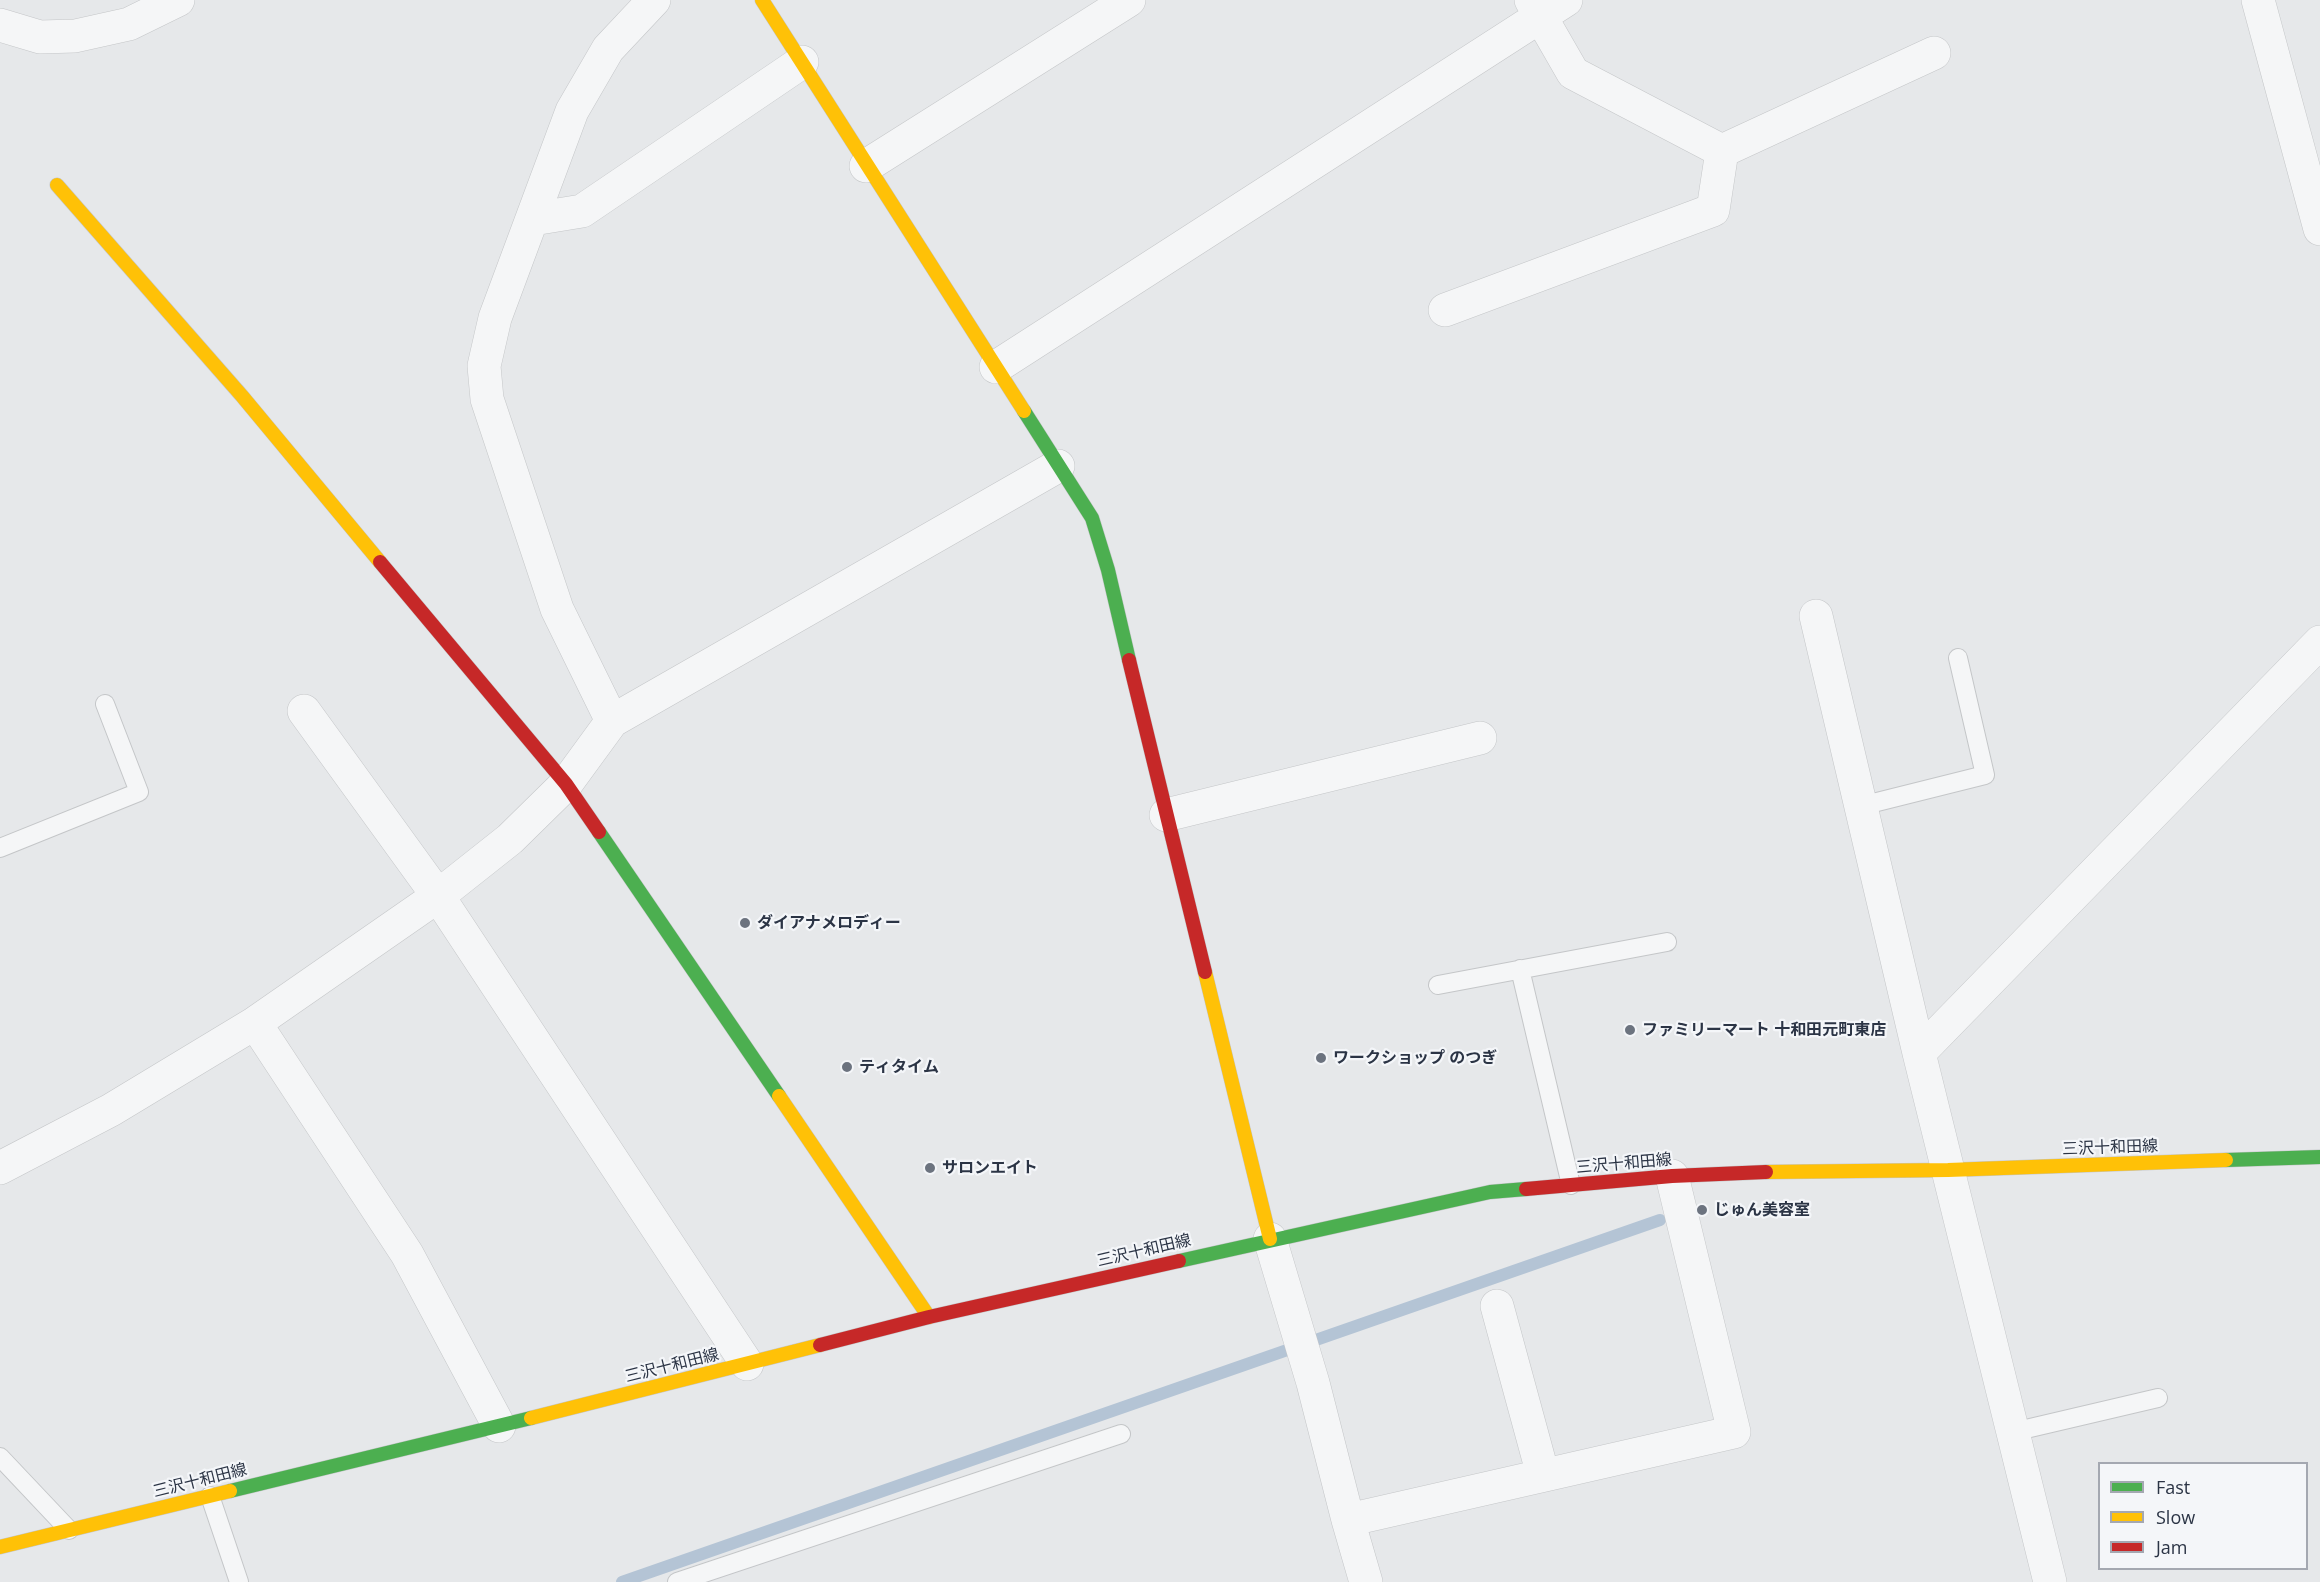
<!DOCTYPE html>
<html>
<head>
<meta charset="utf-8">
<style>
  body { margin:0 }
  #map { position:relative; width:2320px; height:1582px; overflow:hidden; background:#e6e8ea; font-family:"Open Sans",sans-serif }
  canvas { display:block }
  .legend { position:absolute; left:2098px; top:1462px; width:210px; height:108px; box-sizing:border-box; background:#f4f6f9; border:2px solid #a4a8b1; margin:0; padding:8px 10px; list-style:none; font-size:18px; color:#2b3445 }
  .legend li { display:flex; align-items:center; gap:12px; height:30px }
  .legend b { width:30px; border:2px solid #a4a8b1 }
</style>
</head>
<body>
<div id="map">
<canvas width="2320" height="1582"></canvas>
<ul class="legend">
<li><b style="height:8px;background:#4caf50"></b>Fast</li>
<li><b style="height:8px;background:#ffc107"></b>Slow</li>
<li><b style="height:8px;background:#c62828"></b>Jam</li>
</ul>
</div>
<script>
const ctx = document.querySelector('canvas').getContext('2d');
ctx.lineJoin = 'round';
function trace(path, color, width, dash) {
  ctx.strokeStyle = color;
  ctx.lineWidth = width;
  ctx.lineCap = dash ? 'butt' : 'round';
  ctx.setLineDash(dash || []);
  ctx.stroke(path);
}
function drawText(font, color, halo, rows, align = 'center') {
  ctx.font = font + ' "Open Sans","Noto Sans JP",sans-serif';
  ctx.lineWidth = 4.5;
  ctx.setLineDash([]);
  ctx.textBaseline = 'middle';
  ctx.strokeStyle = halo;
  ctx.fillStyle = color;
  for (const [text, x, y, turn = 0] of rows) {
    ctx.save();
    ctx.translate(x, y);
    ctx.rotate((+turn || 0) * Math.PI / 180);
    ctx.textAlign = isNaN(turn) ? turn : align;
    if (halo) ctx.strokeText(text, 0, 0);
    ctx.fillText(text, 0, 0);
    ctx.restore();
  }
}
const stream = new Path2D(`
  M 622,1582 L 1660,1220`);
const lane = new Path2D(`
  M 1861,806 L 1985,775 L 1958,658
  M 0,848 L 139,792 L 105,704
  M 1520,969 L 1571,1185
  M 1438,985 L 1667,942
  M 2013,1432 L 2158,1398
  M 0,1457 L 69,1530
  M 210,1496 L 239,1582
  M 677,1582 L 1121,1434`);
const street = new Path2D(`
  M 2258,0 L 2320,229
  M 0,25 L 40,37 L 75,36 L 129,24 L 178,0
  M 1722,151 L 1934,53
  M 866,166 L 1129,0
  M 533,219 L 582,211 L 802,62
  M 1445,310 L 1713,210 L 1722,151 L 1573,73 L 1531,0
  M 996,367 L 1566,0
  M 1816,616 L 1919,1053
  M 304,711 L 438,896 L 747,1364
  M 612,721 L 557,609 L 487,399 L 484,366 L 495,318 L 572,111 L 608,49 L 654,0
  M 1166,815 L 1480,738
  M 255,1023 L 407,1254 L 499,1426
  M 0,1168 L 111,1110 L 255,1023 L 438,896 L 510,839 L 566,784 L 612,721 L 1058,466
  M 1270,1239 L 1313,1383 L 1348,1520 L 1366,1582
  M 1497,1306 L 1543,1475
  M 1348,1520 L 1734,1432 L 1672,1176
  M 2050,1582 L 1919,1053 L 2320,642`);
const fast = new Path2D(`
  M 1024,411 L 1092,518 L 1108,570 L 1129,660
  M 599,832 L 779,1096
  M 2226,1160 L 2320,1157
  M 1179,1261 L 1490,1192 L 1526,1189
  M 230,1491 L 531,1418`);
const slow = new Path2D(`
  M 762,0 L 1024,411
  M 57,185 L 242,396 L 380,562
  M 1205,972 L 1270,1239
  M 779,1096 L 929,1317
  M 1766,1172 L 1948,1170 L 2226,1160
  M 531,1418 L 820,1345
  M 0,1547 L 230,1491`);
const jam = new Path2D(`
  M 380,562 L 566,784 L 599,832
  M 1129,660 L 1205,972
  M 1526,1189 L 1672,1176 L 1766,1172
  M 820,1345 L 929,1317 L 1179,1261`);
const markers = [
  [745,923,6,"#6c737f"],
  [1630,1030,6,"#6c737f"],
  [1321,1058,6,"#6c737f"],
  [847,1067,6,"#6c737f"],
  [930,1168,6,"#6c737f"],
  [1702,1210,6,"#6c737f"]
];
const poiNames = [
  ["ダイアナメロディー",757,923],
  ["ファミリーマート 十和田元町東店",1642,1030],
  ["ワークショップ のつぎ",1333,1058],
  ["ティタイム",859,1067],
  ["サロンエイト",942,1168],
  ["じゅん美容室",1714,1210]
];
const streetNames = [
  ["三沢十和田線",2110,1148,-2],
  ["三沢十和田線",1624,1164,-5],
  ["三沢十和田線",1144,1251,-13],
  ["三沢十和田線",672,1366,-14],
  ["三沢十和田線",200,1481,-14]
];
trace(stream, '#b4c4d5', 12);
trace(lane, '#c4c6c8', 20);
trace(street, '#c4c6c8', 34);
trace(fast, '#c4c6c8', 15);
trace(slow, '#c4c6c8', 15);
trace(jam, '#c4c6c8', 15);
trace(lane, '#f5f6f7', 18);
trace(street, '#f5f6f7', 33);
trace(fast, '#4caf50', 14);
trace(slow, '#ffc107', 14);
trace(jam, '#c62828', 14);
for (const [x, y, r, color] of markers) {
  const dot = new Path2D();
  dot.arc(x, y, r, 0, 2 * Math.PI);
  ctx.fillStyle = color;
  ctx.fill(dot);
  trace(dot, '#f4f6f9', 2);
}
drawText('bold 16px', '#2b3445', '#f4f6f9', poiNames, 'left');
drawText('16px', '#2b3445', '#f4f6f9', streetNames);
</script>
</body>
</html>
